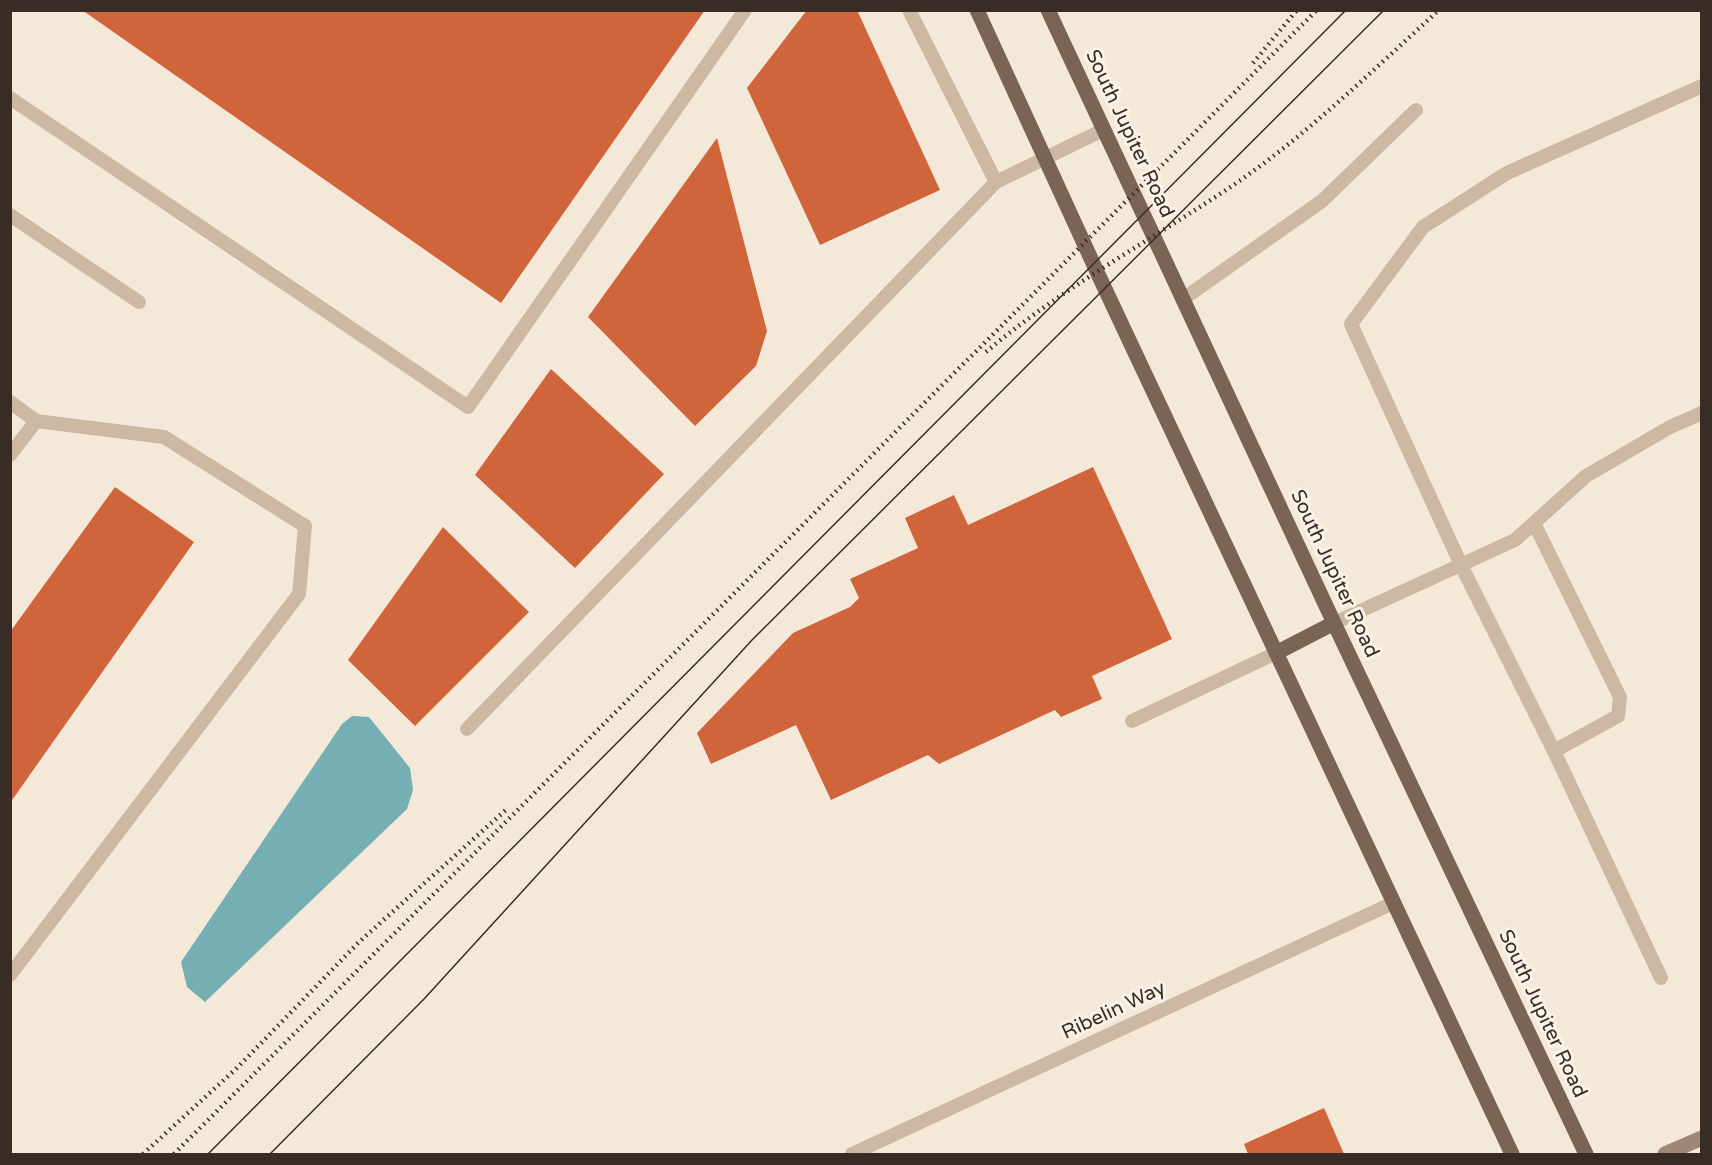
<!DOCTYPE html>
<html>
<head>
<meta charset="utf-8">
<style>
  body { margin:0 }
  #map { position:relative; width:1712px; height:1165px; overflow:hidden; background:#f4e8d9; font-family:"Varela Round",sans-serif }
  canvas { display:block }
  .frame { position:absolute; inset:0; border:12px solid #372c26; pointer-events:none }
</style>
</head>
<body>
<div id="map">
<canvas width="1712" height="1165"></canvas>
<div class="frame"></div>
</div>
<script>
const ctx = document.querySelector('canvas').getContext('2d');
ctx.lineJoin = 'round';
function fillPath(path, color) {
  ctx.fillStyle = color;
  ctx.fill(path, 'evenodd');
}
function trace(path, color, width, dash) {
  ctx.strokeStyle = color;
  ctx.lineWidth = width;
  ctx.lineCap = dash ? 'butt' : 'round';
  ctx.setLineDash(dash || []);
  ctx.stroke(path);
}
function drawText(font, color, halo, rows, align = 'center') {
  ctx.font = font + ' "Varela Round",sans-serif';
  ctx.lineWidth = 6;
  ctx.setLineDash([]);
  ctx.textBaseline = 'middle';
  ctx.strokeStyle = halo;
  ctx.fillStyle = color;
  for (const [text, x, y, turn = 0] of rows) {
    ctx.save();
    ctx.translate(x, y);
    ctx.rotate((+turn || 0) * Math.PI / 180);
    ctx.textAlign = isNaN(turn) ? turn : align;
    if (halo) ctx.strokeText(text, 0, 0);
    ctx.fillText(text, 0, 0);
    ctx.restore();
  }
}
const water = new Path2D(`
  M 352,716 L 369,717 L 410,768 L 413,790 L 407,809 L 205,1002 L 187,987 L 181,962 L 342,724 Z`);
const building = new Path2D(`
  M 82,10 L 705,10 L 501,303 Z
  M 807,10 L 857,10 L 940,190 L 820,245 L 747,88 Z
  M 717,138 L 767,331 L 756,366 L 695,426 L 588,317 Z
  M 551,369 L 664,474 L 575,568 L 475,475 Z
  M 1093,467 L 1172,639 L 1092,676 L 1102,699 L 1061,717 L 1055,710 L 939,764 L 928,755 L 831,800 L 796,725 L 711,764 L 697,733 L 793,633 L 850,607 L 859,598 L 850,579 L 918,548 L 905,518 L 954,495 L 968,525 Z
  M 115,487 L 194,542 L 10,803 L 10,632 Z
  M 443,527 L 529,612 L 415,726 L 348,660 Z
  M 1324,1108 L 1344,1154 L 1248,1154 L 1244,1144 Z`);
const service = new Path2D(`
  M 909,10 L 996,182 L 1103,130
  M 10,98 L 468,407 L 745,10
  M 10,215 L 139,302
  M 1183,299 L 1322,201 L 1416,110
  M 10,402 L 36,421 L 10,455
  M 1534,523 L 1620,697 L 1618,716 L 1554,751
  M 1334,623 L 1515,540 L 1586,476 L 1670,427 L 1702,413
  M 1132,721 L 1276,653
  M 467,729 L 996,182
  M 10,975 L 299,594 L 305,526 L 164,437 L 36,421
  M 1661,978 L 1554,751 L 1461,565 L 1351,324 L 1423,227 L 1507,173 L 1702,86
  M 852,1154 L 1393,903`);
const secondary = new Path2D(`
  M 1665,1154 L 1702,1138`);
const primary = new Path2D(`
  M 977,10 L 1098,274 L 1512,1154
  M 1048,10 L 1334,623 L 1586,1154
  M 1276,653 L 1334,623`);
const tram = new Path2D(`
  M 208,1154 L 1346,10
  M 270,1154 L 424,999 L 752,640 L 1384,10`);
const rail = new Path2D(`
  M 1253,63 L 1297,10
  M 986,352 C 1060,289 1153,239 1235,184 C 1308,134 1373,70 1439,10
  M 143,1154 L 237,1068 L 359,942 L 508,808
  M 174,1154 L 1317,10`);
const streetNames = [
  ["South Jupiter Road",1129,134,65],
  ["South Jupiter Road",1334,574,65],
  ["Ribelin Way",1114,1011,-25],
  ["South Jupiter Road",1542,1014,65]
];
fillPath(water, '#75aeb3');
fillPath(building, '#d0643a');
trace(service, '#cdb8a4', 14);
trace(secondary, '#a08675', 15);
trace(primary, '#7b6356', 15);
trace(tram, '#372c26', 1.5);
trace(rail, '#372c26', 4.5, [1.5, 4.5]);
drawText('20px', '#372c26', '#fbf2e6', streetNames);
</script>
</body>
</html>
